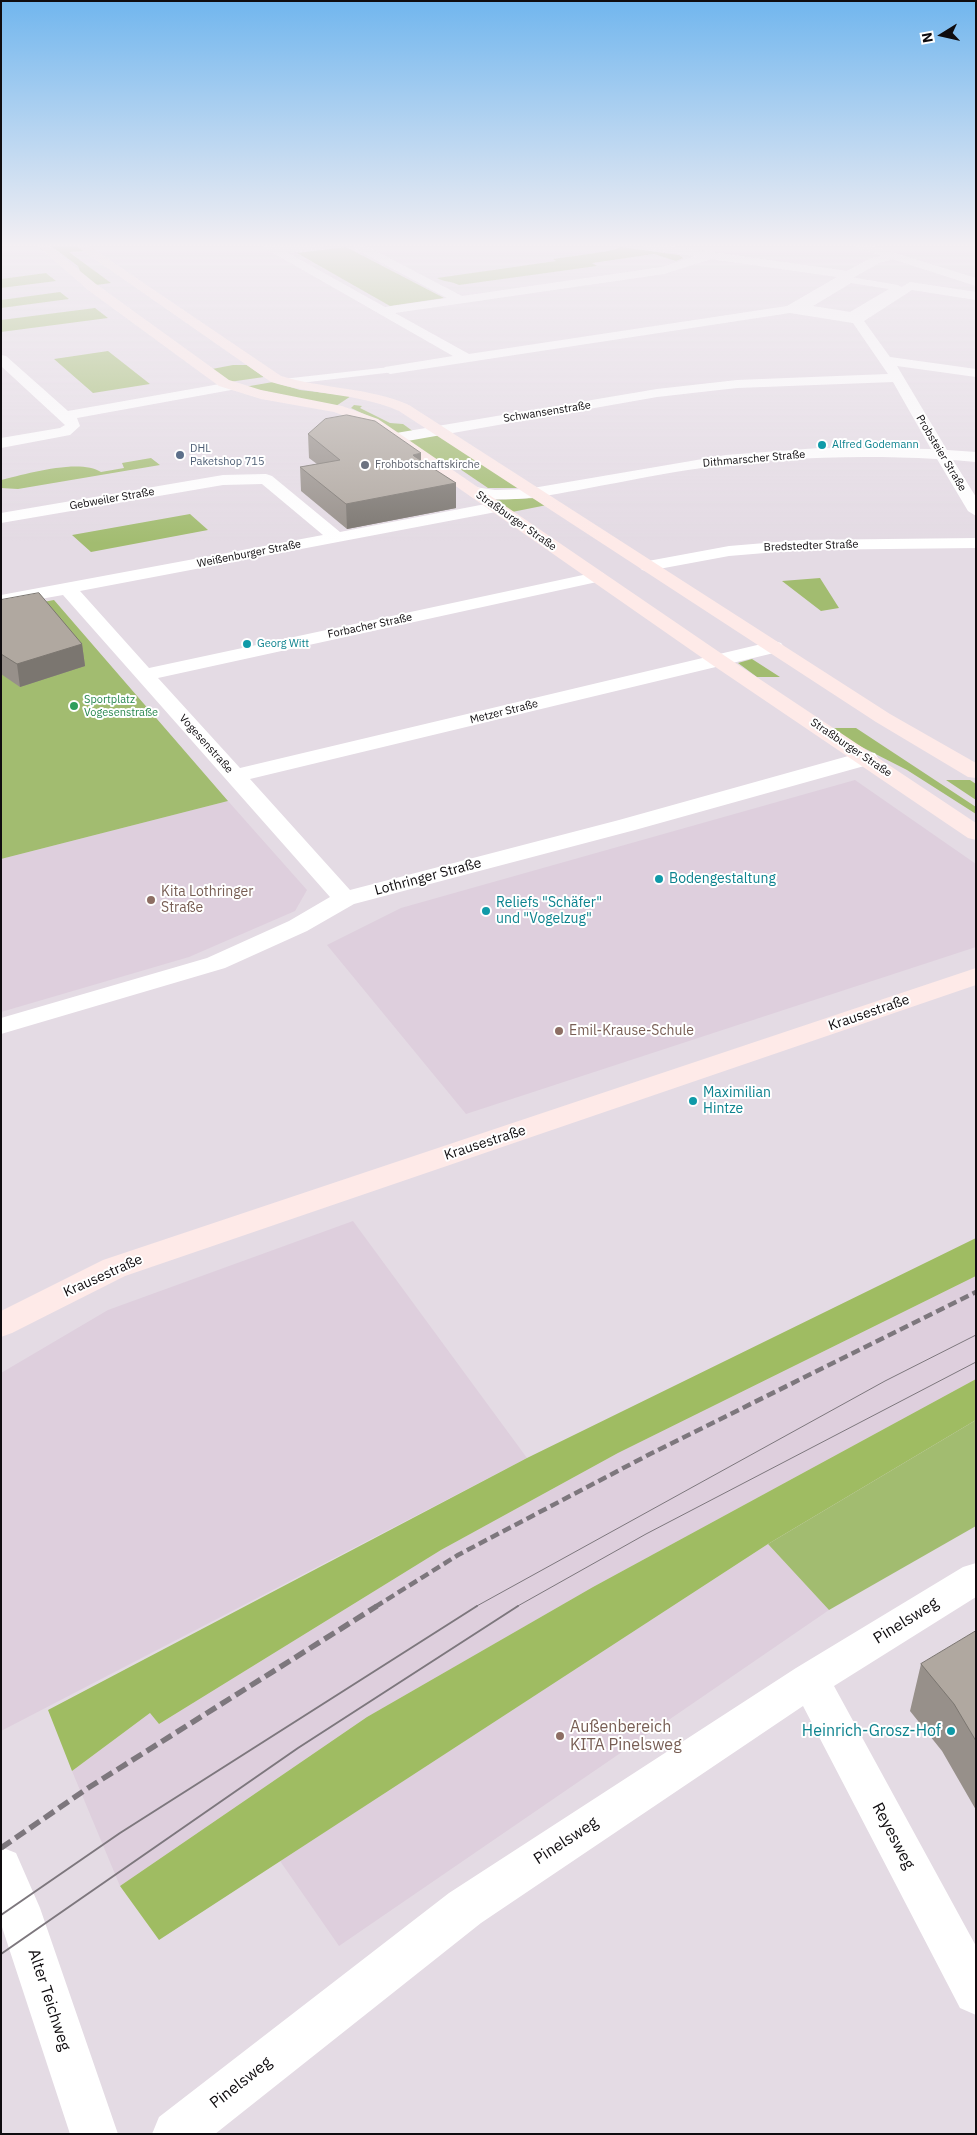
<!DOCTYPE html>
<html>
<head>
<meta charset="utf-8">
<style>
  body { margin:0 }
  #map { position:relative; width:977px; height:2135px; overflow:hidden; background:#e4dbe4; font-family:"IBM Plex Sans",sans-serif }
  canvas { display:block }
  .frame { position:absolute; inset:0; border:2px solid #0f0c0f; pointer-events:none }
  .north { position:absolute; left:917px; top:10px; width:50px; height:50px; -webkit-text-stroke:4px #fff; paint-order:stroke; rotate:260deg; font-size:14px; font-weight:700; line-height:20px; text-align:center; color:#0f0c0f }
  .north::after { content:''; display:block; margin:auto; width:18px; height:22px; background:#0f0c0f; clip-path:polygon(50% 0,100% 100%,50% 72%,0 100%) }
</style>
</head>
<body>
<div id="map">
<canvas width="977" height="2135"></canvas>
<div class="frame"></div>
<div class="north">N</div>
</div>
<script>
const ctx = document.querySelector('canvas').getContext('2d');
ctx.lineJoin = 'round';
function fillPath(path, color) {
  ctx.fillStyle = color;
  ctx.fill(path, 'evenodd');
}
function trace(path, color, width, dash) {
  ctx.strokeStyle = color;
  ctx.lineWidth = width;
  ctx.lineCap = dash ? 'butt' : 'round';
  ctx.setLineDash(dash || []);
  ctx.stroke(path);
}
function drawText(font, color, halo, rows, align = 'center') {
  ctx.font = font + ' "IBM Plex Sans",sans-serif';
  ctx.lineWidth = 4;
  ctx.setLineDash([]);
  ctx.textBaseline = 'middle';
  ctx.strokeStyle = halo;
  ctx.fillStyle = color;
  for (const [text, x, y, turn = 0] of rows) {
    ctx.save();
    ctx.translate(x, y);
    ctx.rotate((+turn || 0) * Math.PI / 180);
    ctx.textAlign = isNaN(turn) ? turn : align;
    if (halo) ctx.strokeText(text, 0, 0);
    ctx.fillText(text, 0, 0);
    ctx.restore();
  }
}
const built = new Path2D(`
  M 855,780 L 976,864 L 976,947 L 466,1114 L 327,945 L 401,908 Z
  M 228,801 L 307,890 L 295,911 L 189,957 L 1,1012 L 1,859 Z
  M 353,1221 L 527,1458 L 1,1731 L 1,1373 L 108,1310 Z
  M 976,1276 L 976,1379 L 593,1587 L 367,1717 L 120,1886 L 72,1771 L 150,1713 L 159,1724 L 441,1550 L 618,1453 Z
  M 768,1544 L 829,1610 L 339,1946 L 280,1861 Z`);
const green = new Path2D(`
  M 51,246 L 76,246 L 86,251 L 69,252 L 111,283 L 96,285 L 81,274 L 78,266 Z
  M 346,247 L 444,298 L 390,306 L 297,253 Z
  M 621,247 L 679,255 L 683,258 L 676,261 L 654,254 L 592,263 L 597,266 L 459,285 C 451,281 444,282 437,278 L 556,261 L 553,259 L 609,251 Z
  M 46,273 L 56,281 L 1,288 L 1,279 Z
  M 60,292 L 69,299 L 1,308 L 1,300 Z
  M 95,308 L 108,318 L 1,332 L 1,320 Z
  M 108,351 L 150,384 L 93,393 L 54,359 Z
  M 233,365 L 247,365 L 264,377 L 229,382 L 212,369 Z
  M 273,382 L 300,390 L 351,396 L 336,406 L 244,387 Z
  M 354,405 L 362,406 L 360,408 L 390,423 L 403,424 L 414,432 L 396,434 L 368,416 L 351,408 Z
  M 437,434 L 521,488 L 488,488 L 460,469 L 440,463 L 405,440 Z
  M 151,458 L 160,465 L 18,489 L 1,488 L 1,480 C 25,474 80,458 101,472 L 124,468 L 122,463 Z
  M 536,498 L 547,505 L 512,512 L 493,500 Z
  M 190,514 L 208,530 L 91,552 L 72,535 Z
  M 820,578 L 839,608 L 821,611 L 782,581 Z
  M 54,600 L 228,801 L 1,859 L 1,610 Z
  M 752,659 L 780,677 L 757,677 L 738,663 Z
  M 833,728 L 856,728 L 976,807 L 976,814 L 907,770 L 848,740 Z
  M 946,780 L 970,780 L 976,784 L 976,800 Z
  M 976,1420 L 976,1526 L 829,1610 L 768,1544 Z`);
const forest = new Path2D(`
  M 976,1238 L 976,1276 L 618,1453 L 441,1550 L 159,1724 L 150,1713 L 72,1771 L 48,1710 L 527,1458 Z
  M 976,1379 L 976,1420 L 768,1544 L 159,1940 L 120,1886 L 367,1717 L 593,1587 Z`);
const pedestrian = new Path2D(`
  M 850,277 L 898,285 L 903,288 L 852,318 L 804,310 L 799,307 ZM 851,283 L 889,289 L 850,312 L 813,306 Z
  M 390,367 L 394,368 L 394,372 L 283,385 L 278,382 L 283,379 Z`);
const minor = new Path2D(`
  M 261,246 L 323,246 L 318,249 L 288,253 L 385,307 L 447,298 L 354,248 L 353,246 L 366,246 L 462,296 L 662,267 L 695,256 L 649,249 L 644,246 L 669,246 L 847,271 L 871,258 L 897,254 L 897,258 L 879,263 L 802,307 L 855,316 L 910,282 L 976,292 L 976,300 L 912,290 L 864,321 L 890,357 L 976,369 L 976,377 L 897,366 L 947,450 L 976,452 L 976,462 L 953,460 L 976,497 L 976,516 L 968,511 L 937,459 C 858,455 780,457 702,468 C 664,473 627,481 589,488 C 550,495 509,505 469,495 L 467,492 L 475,487 L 495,490 L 527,489 L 726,455 L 819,448 L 931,449 L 893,382 L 737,388 L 657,397 L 396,443 L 391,441 L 388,438 L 391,435 L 396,433 L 657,389 L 737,380 L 888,374 L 853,323 L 790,313 L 390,374 L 383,370 L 385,367 L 453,356 ZM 711,259 L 837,277 L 787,306 L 469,354 L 395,313 L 664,274 Z
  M 1,355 L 6,356 L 68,411 L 231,382 L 238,386 L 231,390 L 77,418 L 80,426 L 70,435 L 1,448 L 1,438 L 60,428 L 65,425 L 1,366 Z
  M 266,474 L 272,476 L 340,532 L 496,502 L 502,503 L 504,507 L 502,511 L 496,512 L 80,591 L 149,668 L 597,572 L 603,573 L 606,577 L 603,581 L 597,582 L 158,678 L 240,768 L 774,641 L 781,643 L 784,647 L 781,651 L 774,653 L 250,779 L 350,890 L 619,820 L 859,753 L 867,752 L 875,753 L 878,758 L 875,763 L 635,830 L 354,904 L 307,931 L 225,968 L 1,1034 L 1,1018 L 207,958 L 289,921 L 330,897 L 63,595 L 1,606 L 1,595 L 323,535 L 262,484 L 223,485 L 1,523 L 1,513 L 223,475 Z
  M 976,538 L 976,548 L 801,550 L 729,556 L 648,571 L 642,570 L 639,566 L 642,562 L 648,561 L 729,546 L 801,540 Z
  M 976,1563 L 976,1597 L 834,1686 L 976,1946 L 976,2015 L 960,2008 L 803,1706 L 481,1923 L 215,2134 L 152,2134 L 159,2117 L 449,1893 L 796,1668 L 963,1567 Z`);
const tertiary = new Path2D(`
  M 856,246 L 872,246 L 976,278 L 976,286 L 858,248 Z
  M 1,1847 L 16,1853 L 40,1908 L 118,2134 L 70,2134 L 1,1924 Z`);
const secondary = new Path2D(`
  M 38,246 L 49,246 L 96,284 L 229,380 L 261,390 L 342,406 L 378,419 L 725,656 L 976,823 L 976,840 L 968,838 L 711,664 L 368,425 L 334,412 L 261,399 L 219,386 L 88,290 Z
  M 76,246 L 89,246 L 281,376 C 323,389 368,387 409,405 L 890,714 L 976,763 L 976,778 L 968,777 L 876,722 L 399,411 C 358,393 313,395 271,382 Z
  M 976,968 L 976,985 L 125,1276 L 12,1333 L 1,1337 L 1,1311 L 103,1260 Z`);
const tramFar1 = new Path2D(`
  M 475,1607 L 885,1381 L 976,1335
  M 516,1607 L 646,1534 L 976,1362`);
const tram = new Path2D(`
  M 1,1915 L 120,1833 L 477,1606
  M 1,1954 L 298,1748 L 518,1606`);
const railFar1 = new Path2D(`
  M 375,1607 L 458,1555 L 650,1454 L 976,1292`);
const rail = new Path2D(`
  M 1,1848 L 88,1788 L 377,1606`);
const wall = new Path2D(`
  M 308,434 L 421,461 L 456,483 L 456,508 L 347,529 L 301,491 L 300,467 L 317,464 L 309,458 Z
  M 1,600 L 82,644 L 85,666 L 20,687 L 1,674 Z
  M 976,1631 L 976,1810 L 942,1751 L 910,1711 L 921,1664 Z`);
const shadedWall = new Path2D(`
  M 421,453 L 421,477 L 413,455 Z
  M 456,483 L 456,508 L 347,529 L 346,504 Z
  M 82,644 L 85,666 L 20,687 L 17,664 Z`);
const building = new Path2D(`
  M 347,415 L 375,421 L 421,453 L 413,455 L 414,456 L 456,483 L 346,504 L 300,467 L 340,460 L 308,434 L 325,419 Z
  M 39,593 L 82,644 L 17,664 L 1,654 L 1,600 Z
  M 976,1631 L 976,1741 L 954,1704 L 921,1664 Z`);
const markers = [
  [822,445,5,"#0f9aa8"],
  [180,455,5,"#5c6f8a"],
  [365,465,5,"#6b7280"],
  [247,644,5,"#0f9aa8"],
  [74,706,5,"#2e9e5b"],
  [659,879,5,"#0f9aa8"],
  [151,900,5,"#8d6e63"],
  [486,911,5,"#0f9aa8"],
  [559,1031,5,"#8d6e63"],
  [693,1101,5,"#0f9aa8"],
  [951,1731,5,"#0f9aa8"],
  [560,1736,5,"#8d6e63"]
];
const farStreetnames = [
  ["Schwansenstraße",547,412,-9],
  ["Probsteier Straße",941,453,59],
  ["Dithmarscher Straße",754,459,-5],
  ["Gebweiler Straße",112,499,-10],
  ["Straßburger Straße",516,521,35],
  ["Bredstedter Straße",811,546,-2],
  ["Weißenburger Straße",249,554,-11],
  ["Forbacher Straße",370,626,-12],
  ["Metzer Straße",504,712,-14],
  ["Vogesenstraße",206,744,48],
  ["Straßburger Straße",851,748,34]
];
const farCulturenames = [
  ["Alfred Godemann",832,445],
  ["Georg Witt",257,644]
];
const farServicenames = [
  ["DHL",190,449],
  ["Paketshop 715",190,462]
];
const farWorshipnames = [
  ["Frohbotschaftskirche",375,465]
];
const farLeisurenames = [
  ["Sportplatz",84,700],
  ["Vogesenstraße",84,713]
];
const streetNames = [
  ["Lothringer Straße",428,877,-15],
  ["Krausestraße",869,1013,-19],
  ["Krausestraße",485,1143,-18],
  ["Krausestraße",103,1276,-24]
];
const cultureNames = [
  ["Bodengestaltung",669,879],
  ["Reliefs \"Schäfer\"",496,903],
  ["und \"Vogelzug\"",496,919],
  ["Maximilian",703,1093],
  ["Hintze",703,1109]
];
const educationNames = [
  ["Kita Lothringer",161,892],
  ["Straße",161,908],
  ["Emil-Krause-Schule",569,1031]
];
const nearStreetnames = [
  ["Pinelsweg",906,1621,-32],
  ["Reyesweg",893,1836,62],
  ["Pinelsweg",566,1841,-33],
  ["Alter Teichweg",49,2000,72],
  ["Pinelsweg",241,2083,-38]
];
const nearEducationnames = [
  ["Außenbereich",570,1727],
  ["KITA Pinelsweg",570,1745]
];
const nearCulturenames = [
  ["Heinrich-Grosz-Hof",941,1731]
];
fillPath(built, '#decfdd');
fillPath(green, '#a2bc70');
fillPath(forest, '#9fbc62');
fillPath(pedestrian, '#fff');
fillPath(minor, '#fff');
fillPath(tertiary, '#fff');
fillPath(secondary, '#feeae8');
trace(tramFar1, '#7d777d', 1);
trace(tram, '#7d777d', 2);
trace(railFar1, '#7d777d', 4.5, [9, 4.5]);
trace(rail, '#7d777d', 5.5, [12, 5.5]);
fillPath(wall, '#97908a');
fillPath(shadedWall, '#7b7670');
fillPath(building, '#b0a8a0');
trace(building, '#7b7670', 1);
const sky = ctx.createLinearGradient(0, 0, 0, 544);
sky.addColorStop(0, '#71b6ee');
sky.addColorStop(0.45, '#f3eff3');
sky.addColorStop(1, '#f3eff300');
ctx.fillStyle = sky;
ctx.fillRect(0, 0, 977, 544);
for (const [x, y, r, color] of markers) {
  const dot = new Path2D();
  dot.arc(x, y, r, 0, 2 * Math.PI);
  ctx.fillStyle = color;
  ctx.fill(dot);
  trace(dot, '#fff', 2);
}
drawText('11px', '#0f0c0f', '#fff', farStreetnames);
drawText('11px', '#0d838f', '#fff', farCulturenames, 'left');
drawText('11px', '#4e5e75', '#fff', farServicenames, 'left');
drawText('11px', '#5b616d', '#fff', farWorshipnames, 'left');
drawText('11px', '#27864d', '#fff', farLeisurenames, 'left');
drawText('14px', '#0f0c0f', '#fff', streetNames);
drawText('14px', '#0d838f', '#fff', cultureNames, 'left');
drawText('14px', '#785e54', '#fff', educationNames, 'left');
drawText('16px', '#0f0c0f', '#fff', nearStreetnames);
drawText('16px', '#785e54', '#fff', nearEducationnames, 'left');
drawText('16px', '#0d838f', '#fff', nearCulturenames, 'right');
</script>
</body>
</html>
